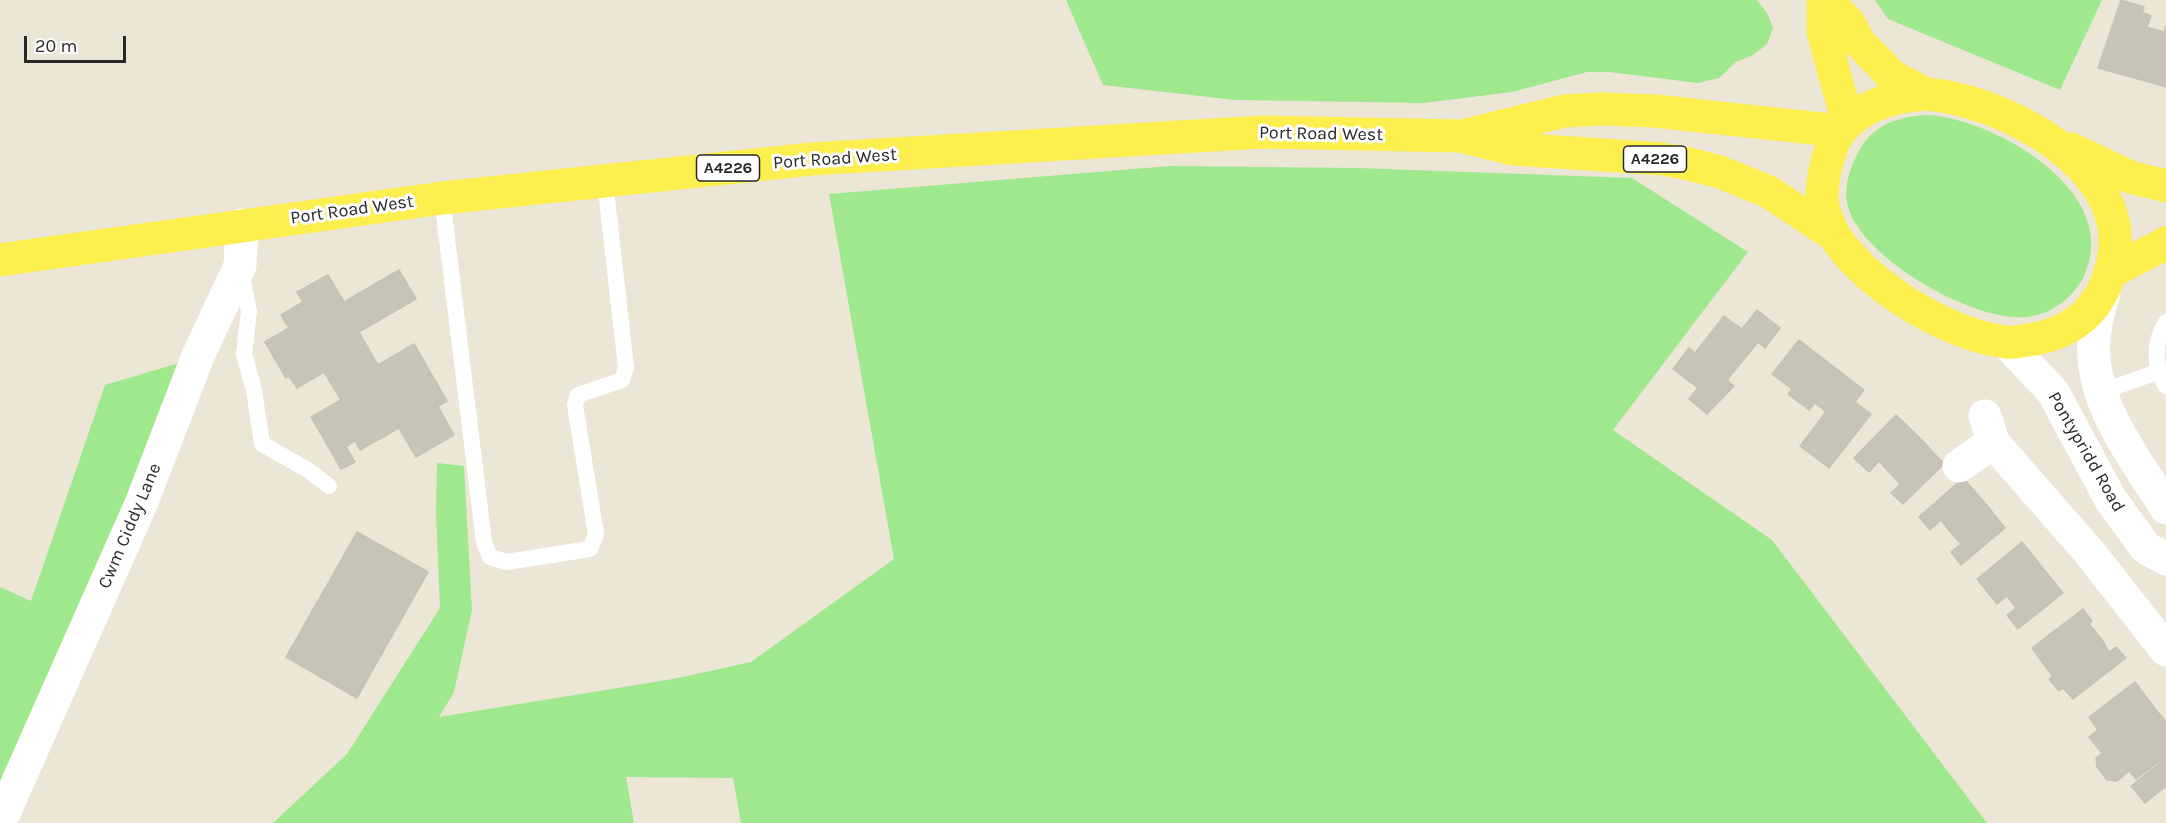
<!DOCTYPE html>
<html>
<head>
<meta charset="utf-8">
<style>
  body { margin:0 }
  #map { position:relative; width:2166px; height:823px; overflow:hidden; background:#ece6d7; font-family:Karla,sans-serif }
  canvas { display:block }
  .scale { position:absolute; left:24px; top:36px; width:102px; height:27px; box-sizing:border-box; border:3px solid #282828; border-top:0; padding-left:8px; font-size:18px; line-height:21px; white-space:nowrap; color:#282828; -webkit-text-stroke:4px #fff; paint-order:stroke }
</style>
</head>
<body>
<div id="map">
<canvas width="2166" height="823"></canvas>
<div class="scale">20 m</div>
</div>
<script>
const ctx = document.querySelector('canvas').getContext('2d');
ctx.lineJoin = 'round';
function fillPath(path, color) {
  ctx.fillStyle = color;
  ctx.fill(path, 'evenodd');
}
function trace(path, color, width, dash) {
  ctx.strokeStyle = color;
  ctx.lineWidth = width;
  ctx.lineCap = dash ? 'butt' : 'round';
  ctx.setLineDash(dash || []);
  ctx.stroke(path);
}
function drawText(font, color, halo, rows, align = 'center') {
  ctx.font = font + ' Karla,sans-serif';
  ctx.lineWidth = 6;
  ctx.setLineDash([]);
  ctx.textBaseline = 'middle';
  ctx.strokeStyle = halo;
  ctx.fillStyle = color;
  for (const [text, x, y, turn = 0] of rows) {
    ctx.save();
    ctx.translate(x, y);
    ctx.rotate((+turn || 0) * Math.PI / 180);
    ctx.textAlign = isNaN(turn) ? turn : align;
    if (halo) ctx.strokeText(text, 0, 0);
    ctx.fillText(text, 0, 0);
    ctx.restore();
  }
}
const green = new Path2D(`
  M 1066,0 L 1757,0 L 1767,13 L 1773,28 L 1767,44 L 1753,55 L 1736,62 L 1719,78 L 1698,83 L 1609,72 L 1587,72 L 1512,92 L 1424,103 L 1235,100 L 1103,85 Z
  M 1875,0 L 2102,0 L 2060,90 L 1888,19 Z
  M 1928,115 C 1997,119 2126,195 2083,278 C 2071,299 2051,315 2026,317 C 1973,322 1863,259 1848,207 C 1843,187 1850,168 1859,151 C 1873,124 1900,116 1928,115 Z
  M 1170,166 L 1358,168 L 1632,178 L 1748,252 L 1613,430 L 1772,540 L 1987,823 L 741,823 L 733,778 L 626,777 L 634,823 L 273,823 L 347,754 L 440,608 L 436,513 L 437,463 L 464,466 L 472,610 L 454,692 L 439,717 L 673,679 L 751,662 L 894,559 L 829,194 Z
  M 179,363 L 123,513 L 0,784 L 0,587 L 31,601 L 105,385 Z`);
const building = new Path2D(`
  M 2121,0 L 2144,7 L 2142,12 L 2151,16 L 2147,27 L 2164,32 L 2149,82 L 2098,68 Z
  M 2166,26 L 2166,87 L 2149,82 Z
  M 399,270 L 416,299 L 359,332 L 378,365 L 414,344 L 447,401 L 438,406 L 454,435 L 416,457 L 399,428 L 360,450 L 355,441 L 346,447 L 355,462 L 341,469 L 311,417 L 341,400 L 324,372 L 297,388 L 289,376 L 286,378 L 265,342 L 289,328 L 281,315 L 303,302 L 297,292 L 328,275 L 344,302 Z
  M 1757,310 L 1780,328 L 1765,348 L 1758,342 L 1727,380 L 1734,386 L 1707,414 L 1689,399 L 1698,388 L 1673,369 L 1689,348 L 1695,353 L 1724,316 L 1742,329 Z
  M 1799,340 L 1864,390 L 1855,402 L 1871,414 L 1829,468 L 1800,446 L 1826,412 L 1815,403 L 1809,410 L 1788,394 L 1792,389 L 1772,374 Z
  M 1896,415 L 1921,439 L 1888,471 L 1879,461 L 1869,472 L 1854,458 Z
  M 1921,439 L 1944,464 L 1903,504 L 1891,493 L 1900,484 L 1888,471 Z
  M 1963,478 L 1986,504 L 1951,533 L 1941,520 L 1930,530 L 1919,517 Z
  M 1986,504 L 2005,528 L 1961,565 L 1951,552 L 1961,544 L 1951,533 Z
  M 357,532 L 428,572 L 357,698 L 286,657 Z
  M 2022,542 L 2042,567 L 1997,604 L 1977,579 Z
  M 2042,567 L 2063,593 L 2018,629 L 2007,615 L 2016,608 L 2007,596 Z
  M 2083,609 L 2092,621 L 2089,624 L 2102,640 L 2053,677 L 2032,648 Z
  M 2102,640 L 2109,652 L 2116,647 L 2126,658 L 2073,699 L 2063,688 L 2059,691 L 2049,679 Z
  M 2135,682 L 2156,710 L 2101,752 L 2089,737 L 2098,730 L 2089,717 Z
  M 2156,710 L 2166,722 L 2166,756 L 2136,779 L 2129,771 L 2117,781 L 2107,780 L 2097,767 L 2096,758 Z
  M 2166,758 L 2166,786 L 2145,803 L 2131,786 Z`);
const lane = new Path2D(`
  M 442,198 L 484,542 L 490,557 L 506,562 L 590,549 L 596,534 L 575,405 L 578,395 L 622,380 L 626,368 L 605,181
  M 241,273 L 249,311 L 244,354 L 254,390 L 262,444 L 308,470 L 329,486
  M 2166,322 C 2154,341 2153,366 2166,386
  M 2101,392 L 2160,371`);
const street = new Path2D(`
  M 1993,442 L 2090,553 L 2166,650
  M 1959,466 L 1993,442 L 1985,416
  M 0,822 L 141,504 L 198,356 L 240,266 L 242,225`);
const secondary = new Path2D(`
  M 2104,292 C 2098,313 2092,334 2094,356 C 2097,412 2137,461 2166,508
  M 2007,343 L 2053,392 L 2111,500 L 2146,548 L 2166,559`);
const primary = new Path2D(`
  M 1823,0 L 1823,32 L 1848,123
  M 1825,0 L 1848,22 L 1860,43 L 1892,76 L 1926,94
  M 1926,94 C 2000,99 2129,165 2114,255 C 2106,304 2078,333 2028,340 C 2021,341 2013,343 2006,342 C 1947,336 1845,275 1826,217 C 1818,194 1824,168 1832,146 C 1848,109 1889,96 1926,94 Z
  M 1462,136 L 1564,111 L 1601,109 L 1655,111 L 1840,131
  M 2071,149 L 2130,177 L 2166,186
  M 0,260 L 442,198 L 812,159 L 1263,132 L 1460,136 L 1513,149 L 1663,159 L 1689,164 L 1720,172 L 1769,192 L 1834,235
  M 2111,272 L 2166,243`);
const shields = [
  [1655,159,63],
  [728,168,63]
];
const shieldNames = [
  ["A4226",1655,159],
  ["A4226",728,168]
];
const streetNames = [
  ["Port Road West",1321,134,1],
  ["Port Road West",835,159,-4],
  ["Port Road West",352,210,-8],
  ["Pontypridd Road",2086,452,60],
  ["Cwm Ciddy Lane",130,526,-67]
];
fillPath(green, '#9fe88e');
fillPath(building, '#c7c3b7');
trace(building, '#c7c2b1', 1.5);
trace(lane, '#fff', 16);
trace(street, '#fff', 33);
trace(secondary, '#fff', 33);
trace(primary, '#fcee4c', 33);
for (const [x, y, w] of shields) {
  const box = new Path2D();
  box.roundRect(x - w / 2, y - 13, w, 26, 4.5);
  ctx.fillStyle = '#fff';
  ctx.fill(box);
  trace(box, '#282828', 1.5);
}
drawText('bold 16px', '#282828', null, shieldNames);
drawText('18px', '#282828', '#fff', streetNames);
</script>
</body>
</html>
